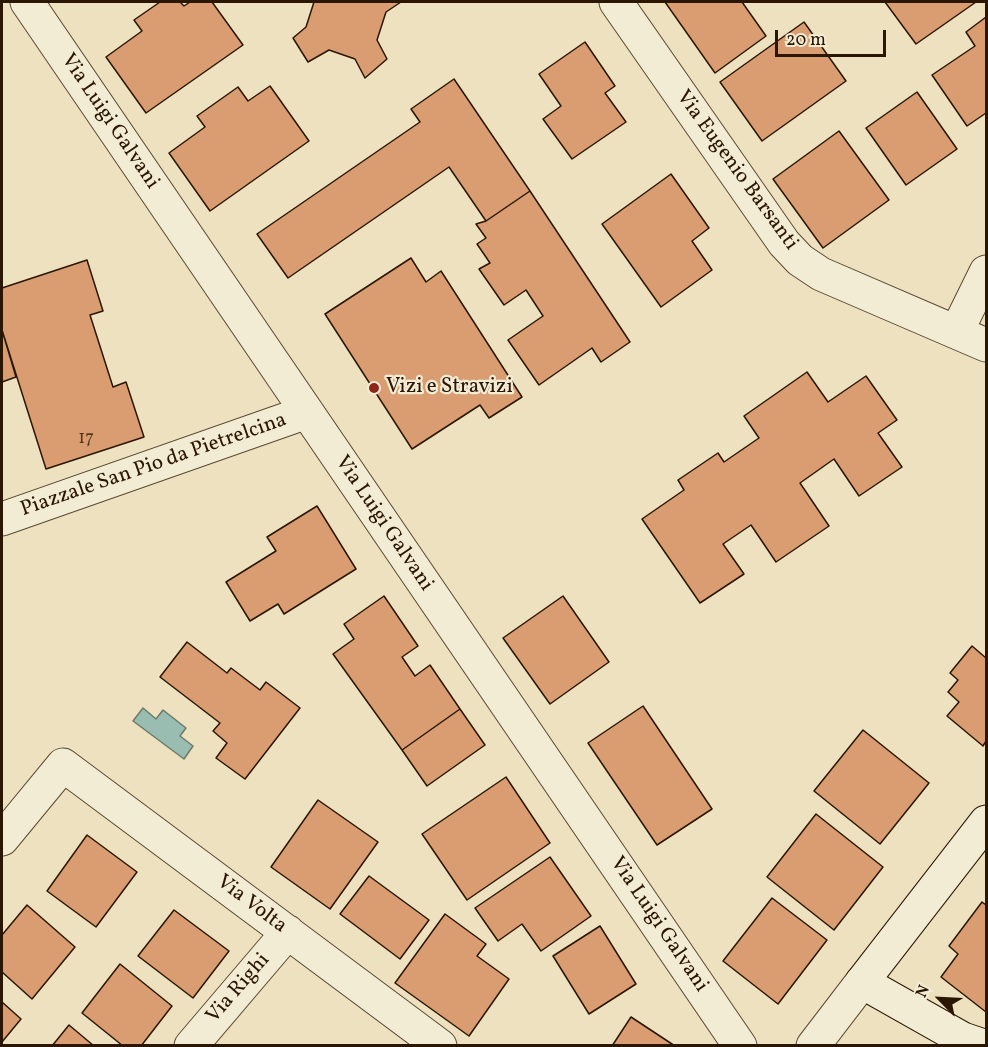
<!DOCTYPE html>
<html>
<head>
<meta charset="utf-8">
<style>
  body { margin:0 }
  #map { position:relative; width:988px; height:1047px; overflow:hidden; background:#ede1bf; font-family:Vollkorn,serif }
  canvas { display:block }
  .frame { position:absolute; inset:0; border:3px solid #2a1603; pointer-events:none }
  .north { position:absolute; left:910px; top:969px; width:60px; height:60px; -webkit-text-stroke:4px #f3ecd5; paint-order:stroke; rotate:294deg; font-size:16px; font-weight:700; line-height:24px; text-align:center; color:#2a1603 }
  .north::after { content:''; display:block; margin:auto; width:21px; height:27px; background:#2a1603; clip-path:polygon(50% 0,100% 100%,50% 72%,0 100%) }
  .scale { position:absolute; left:775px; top:30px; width:111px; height:27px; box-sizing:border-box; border:3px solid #2a1603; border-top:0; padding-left:8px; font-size:18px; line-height:21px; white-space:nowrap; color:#2a1603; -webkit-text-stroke:4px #f3ecd5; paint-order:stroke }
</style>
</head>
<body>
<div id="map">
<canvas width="988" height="1047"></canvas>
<div class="frame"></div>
<div class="north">N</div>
<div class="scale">20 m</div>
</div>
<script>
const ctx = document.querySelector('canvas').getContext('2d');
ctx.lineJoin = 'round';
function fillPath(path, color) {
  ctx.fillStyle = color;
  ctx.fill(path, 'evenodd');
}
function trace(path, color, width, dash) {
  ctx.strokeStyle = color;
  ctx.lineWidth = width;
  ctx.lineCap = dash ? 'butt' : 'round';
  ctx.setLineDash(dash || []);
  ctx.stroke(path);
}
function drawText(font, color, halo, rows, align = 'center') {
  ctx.font = font + ' Vollkorn,serif';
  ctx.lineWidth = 4.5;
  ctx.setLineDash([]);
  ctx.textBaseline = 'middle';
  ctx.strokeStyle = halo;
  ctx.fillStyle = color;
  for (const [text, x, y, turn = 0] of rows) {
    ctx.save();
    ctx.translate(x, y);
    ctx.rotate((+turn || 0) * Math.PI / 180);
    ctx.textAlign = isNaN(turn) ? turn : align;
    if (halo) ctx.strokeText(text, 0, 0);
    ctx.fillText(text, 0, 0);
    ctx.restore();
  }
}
const water = new Path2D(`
  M 143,708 L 156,719 L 163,710 L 186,728 L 180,736 L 193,746 L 184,759 L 133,721 Z`);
const building = new Path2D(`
  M 160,2 L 180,2 L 184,6 L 190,2 L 212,2 L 243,45 L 146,113 L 106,57 L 142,31 L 134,20 Z
  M 314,2 L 401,2 L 386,12 L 377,40 L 387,59 L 365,78 L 355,59 L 329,50 L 308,62 L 293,38 L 306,27 Z
  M 665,2 L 742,2 L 766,36 L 715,73 Z
  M 885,2 L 976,2 L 916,44 Z
  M 986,17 L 986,113 L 967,126 L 932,75 L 975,46 L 966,32 Z
  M 804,22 L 846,81 L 762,141 L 720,82 Z
  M 585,42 L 615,86 L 605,93 L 626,122 L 572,159 L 543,119 L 561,106 L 539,74 Z
  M 454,79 L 530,191 L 486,221 L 449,167 L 288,278 L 257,234 L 420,122 L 411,109 Z
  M 270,86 L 309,141 L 210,211 L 169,153 L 205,127 L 197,116 L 238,87 L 248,101 Z
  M 917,92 L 957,149 L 906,185 L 866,128 Z
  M 839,131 L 889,200 L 823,248 L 773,179 Z
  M 671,174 L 709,228 L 692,241 L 712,270 L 661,307 L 602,224 Z
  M 530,191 L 630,342 L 601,362 L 592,348 L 539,385 L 508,340 L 543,316 L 526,290 L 504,305 L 479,269 L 490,263 L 477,244 L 486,238 L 476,224 L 486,221 Z
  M 411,258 L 426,282 L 441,271 L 522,397 L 489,418 L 480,405 L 412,449 L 325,314 Z
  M 87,260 L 103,311 L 90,315 L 113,387 L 126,382 L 144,437 L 46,469 L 2,330 L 2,288 Z
  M 2,330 L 16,377 L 2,382 Z
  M 807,372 L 828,402 L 866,376 L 897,420 L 878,433 L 902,467 L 859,496 L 834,459 L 800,483 L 829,526 L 776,562 L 751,525 L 723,544 L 744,574 L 700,603 L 642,519 L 684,490 L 678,480 L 718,453 L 724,462 L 759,438 L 744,416 Z
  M 317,506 L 356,569 L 284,614 L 278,604 L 250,621 L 226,582 L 276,551 L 267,537 Z
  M 384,596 L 418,646 L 402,657 L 415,676 L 430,665 L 460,709 L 402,750 L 333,654 L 354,639 L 344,624 Z
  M 563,596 L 609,662 L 550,704 L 503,638 Z
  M 187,642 L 227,673 L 231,668 L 260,690 L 266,682 L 300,708 L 245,779 L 216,758 L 227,743 L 213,731 L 220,723 L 160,677 Z
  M 972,646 L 986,658 L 986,741 L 983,746 L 947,716 L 959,702 L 948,692 L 958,680 L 950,673 Z
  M 643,706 L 712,809 L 657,845 L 588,743 Z
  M 460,709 L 485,745 L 427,786 L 402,750 Z
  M 863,730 L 929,783 L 880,844 L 814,791 Z
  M 506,777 L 550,843 L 467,900 L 422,834 Z
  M 318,800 L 378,842 L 330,909 L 271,867 Z
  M 816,814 L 883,867 L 834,930 L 767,877 Z
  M 87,835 L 137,872 L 96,927 L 47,891 Z
  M 550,857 L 591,916 L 541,951 L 522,924 L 498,941 L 475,908 Z
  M 369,876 L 429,920 L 400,959 L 340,914 Z
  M 772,898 L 827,940 L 778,1004 L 723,961 Z
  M 982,902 L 986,905 L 986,1012 L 941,977 L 958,954 L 949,946 Z
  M 27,905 L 75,947 L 32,999 L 2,972 L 2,935 Z
  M 174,910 L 229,951 L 193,998 L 138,956 Z
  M 445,914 L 486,944 L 477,956 L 509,979 L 469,1036 L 395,983 Z
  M 600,926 L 636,984 L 589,1014 L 553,956 Z
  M 120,964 L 172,1006 L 141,1046 L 123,1046 L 82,1013 Z
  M 2,1002 L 21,1019 L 2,1042 Z
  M 631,1017 L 675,1046 L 612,1046 Z
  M 69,1025 L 94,1046 L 52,1046 Z`);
const street = new Path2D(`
  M 27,2 L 740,1046
  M 616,2 L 784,243 L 800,260 L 821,274 L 986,345
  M 957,331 L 986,272
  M 2,519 L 307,412
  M 2,839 L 63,765 L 440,1046
  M 191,1046 L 288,932
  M 813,1046 L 862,982`);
const secondary = new Path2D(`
  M 984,1046 L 963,1039 L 862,982 L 986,822`);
const markers = [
  [374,388,6,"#8f2418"]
];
const numberNames = [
  ["17",86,440]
];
const streetNames = [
  ["Via Luigi Galvani",109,122,56],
  ["Via Eugenio Barsanti",736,171,54],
  ["Piazzale San Pio da Pietrelcina",154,466,-19],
  ["Via Luigi Galvani",383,524,56],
  ["Via Volta",251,905,37],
  ["Via Luigi Galvani",658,925,56],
  ["Via Righi",239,989,-49]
];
const poiNames = [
  ["Vizi e Stravizi",386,388]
];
fillPath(water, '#99beb1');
trace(water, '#6d7b6b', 1.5);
fillPath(building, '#da9d71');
trace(building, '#2a1603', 1.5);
trace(street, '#5b4932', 35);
trace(secondary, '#2a1603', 35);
trace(street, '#f3ecd5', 33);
trace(secondary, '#f3ecd5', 33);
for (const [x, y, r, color] of markers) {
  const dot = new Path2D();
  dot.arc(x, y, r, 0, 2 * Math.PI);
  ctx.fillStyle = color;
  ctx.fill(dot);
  trace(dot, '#f3ecd5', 2);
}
drawText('18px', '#56381e', null, numberNames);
drawText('21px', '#2a1603', '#f3ecd5', streetNames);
drawText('21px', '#2a1603', '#f3ecd5', poiNames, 'left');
</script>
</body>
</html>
